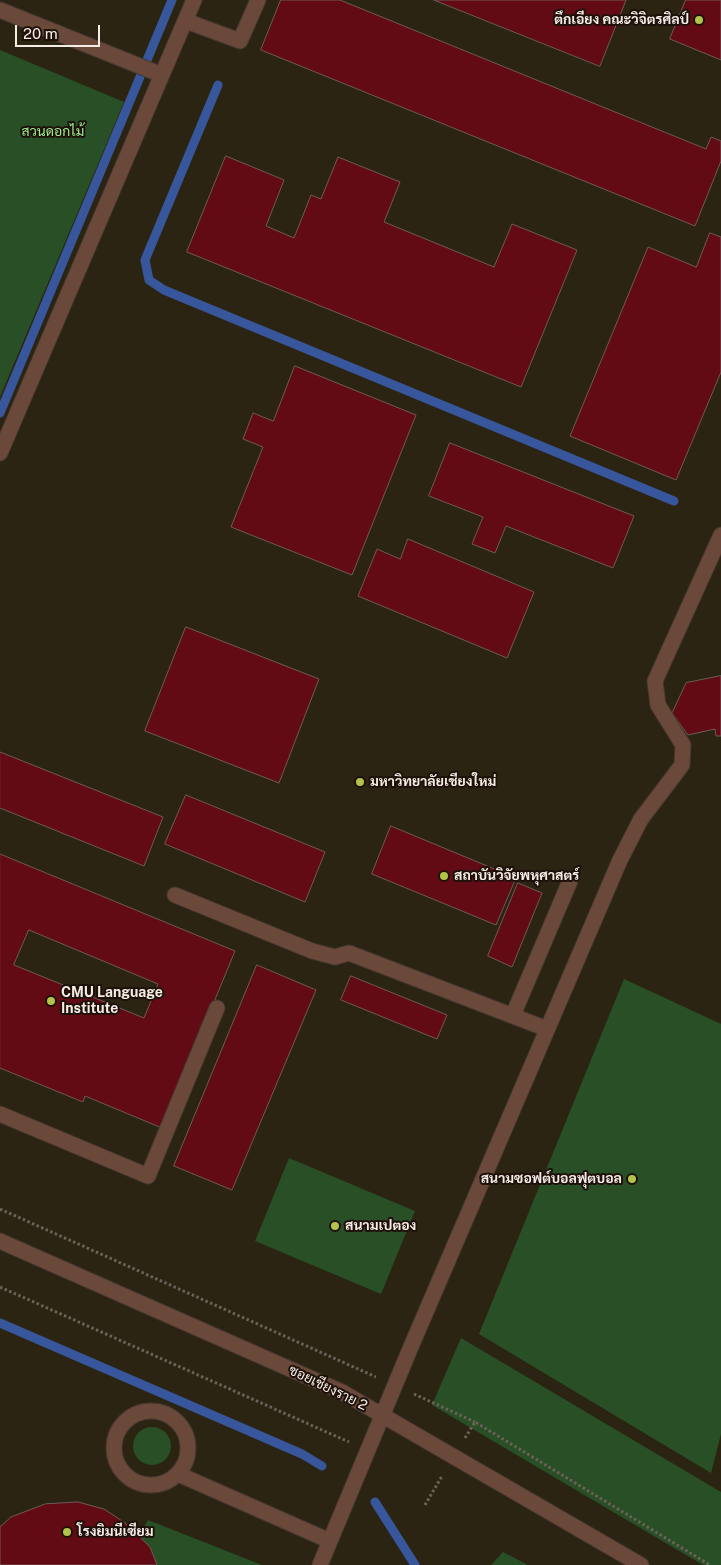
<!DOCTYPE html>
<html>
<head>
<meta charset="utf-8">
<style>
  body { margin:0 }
  #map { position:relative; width:721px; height:1565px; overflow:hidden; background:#281a12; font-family:"Public Sans",sans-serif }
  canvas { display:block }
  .scale { position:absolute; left:15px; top:25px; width:85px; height:22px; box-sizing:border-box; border:2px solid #f6ece6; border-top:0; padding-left:6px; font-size:15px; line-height:18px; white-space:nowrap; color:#f6ece6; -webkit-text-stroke:4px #1e1109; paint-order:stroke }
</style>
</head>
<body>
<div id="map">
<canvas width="721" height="1565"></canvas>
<div class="scale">20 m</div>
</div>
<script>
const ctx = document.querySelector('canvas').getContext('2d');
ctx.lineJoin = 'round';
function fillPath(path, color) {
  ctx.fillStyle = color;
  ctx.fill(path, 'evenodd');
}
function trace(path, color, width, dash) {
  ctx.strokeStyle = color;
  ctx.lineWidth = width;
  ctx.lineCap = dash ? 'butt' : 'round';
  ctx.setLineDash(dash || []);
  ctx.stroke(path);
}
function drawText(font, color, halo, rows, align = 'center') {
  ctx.font = font + ' "Public Sans",Sarabun,sans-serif';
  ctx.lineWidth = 4;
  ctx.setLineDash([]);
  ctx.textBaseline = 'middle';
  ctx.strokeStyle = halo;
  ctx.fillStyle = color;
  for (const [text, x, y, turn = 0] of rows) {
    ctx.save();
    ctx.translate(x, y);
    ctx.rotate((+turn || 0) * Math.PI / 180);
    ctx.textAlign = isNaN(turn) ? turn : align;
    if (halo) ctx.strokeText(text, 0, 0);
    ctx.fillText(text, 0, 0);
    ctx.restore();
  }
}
const education = new Path2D(`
  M 0,0 L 721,0 L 721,1565 L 0,1565 Z`);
const green = new Path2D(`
  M 0,50 L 124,102 L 0,397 Z
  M 624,979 L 721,1024 L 721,1434 L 711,1473 L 479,1334 Z
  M 289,1158 L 415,1211 L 381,1294 L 255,1241 Z
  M 461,1338 L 721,1492 L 721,1565 L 703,1565 L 432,1405 Z
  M133 1446a19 19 0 1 1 38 0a19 19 0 1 1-38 0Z
  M 148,1520 L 262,1565 L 157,1565 L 150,1547 L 139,1537 Z
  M 503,1552 L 528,1565 L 491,1565 Z`);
const stream = new Path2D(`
  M 218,85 L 145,260 L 149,280 L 164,290 L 674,501
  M 0,413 L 172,0
  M 0,1323 L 302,1454 L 322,1466
  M 375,1502 L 415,1565`);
const building = new Path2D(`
  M 281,0 L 340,0 L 706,149 L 711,137 L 721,141 L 721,161 L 695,226 L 261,50 Z
  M 434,0 L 626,0 L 600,66 Z
  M 686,0 L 721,0 L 721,60 L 670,39 Z
  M 226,156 L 284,180 L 266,226 L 294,238 L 311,195 L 321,199 L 338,157 L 400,182 L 384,222 L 494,267 L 512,224 L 577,250 L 521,387 L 187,252 Z
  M 710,233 L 721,237 L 721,372 L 676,480 L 570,436 L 648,247 L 696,267 Z
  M 295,366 L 416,415 L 352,575 L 231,527 L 263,447 L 243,439 L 253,413 L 273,421 Z
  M 450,443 L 634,516 L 613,568 L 506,526 L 495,553 L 472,544 L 483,517 L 429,496 Z
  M 408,539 L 534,592 L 507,658 L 358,596 L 377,549 L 400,559 Z
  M 186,627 L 319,679 L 279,783 L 145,731 Z
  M 721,676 L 721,736 L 716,736 L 715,729 L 688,735 L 672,713 L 686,683 Z
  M 0,752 L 163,817 L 144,866 L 0,808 Z
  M 186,795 L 325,852 L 305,902 L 165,844 Z
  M 391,826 L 516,878 L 496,925 L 372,874 Z
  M 0,854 L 235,951 L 162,1128 L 85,1096 L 83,1102 L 0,1068 ZM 29,930 L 158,984 L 144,1018 L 14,965 Z
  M 518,883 L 542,893 L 512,967 L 488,956 Z
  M 257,965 L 316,990 L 232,1190 L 174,1166 Z
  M 351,976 L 447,1015 L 437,1039 L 341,1000 Z
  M 78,1502 L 104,1509 L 125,1523 L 150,1547 L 157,1565 L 0,1565 L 0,1527 L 11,1517 L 45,1504 Z`);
const path = new Path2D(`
  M 0,1209 L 376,1377
  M 0,1287 L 349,1442
  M 414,1394 L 475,1422
  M 465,1438 L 475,1422 L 710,1565
  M 425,1505 L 442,1476`);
const minor = new Path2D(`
  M 0,10 L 162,75
  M 186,21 L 240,41 L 258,0
  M 0,453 L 194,0
  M 175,895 L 312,951 L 335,957 L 349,953 L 547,1029
  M 513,1015 L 570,881
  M 0,1114 L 148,1176 L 217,1008
  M 0,1241 L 342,1392 L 641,1565
  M114 1448a37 37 0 1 1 74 0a37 37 0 1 1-74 0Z
  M 178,1474 L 330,1541 L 410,1349 L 620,860 L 641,819 L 682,765 L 683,745 L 658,705 L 655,681 L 721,535
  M 320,1565 L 330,1541`);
const markers = [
  [699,20,5,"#b3c24b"],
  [360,782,5,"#b3c24b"],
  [444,876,5,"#b3c24b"],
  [51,1001,5,"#b3c24b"],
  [632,1179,5,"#b3c24b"],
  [335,1226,5,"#b3c24b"],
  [67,1532,5,"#b3c24b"]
];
const poiNames = [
  ["ตึกเอียง คณะวิจิตรศิลป์",689,20,"right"],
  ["มหาวิทยาลัยเชียงใหม่",370,782],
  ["สถาบันวิจัยพหุศาสตร์",454,876],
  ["CMU Language",61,993],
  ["Institute",61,1009],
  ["สนามซอฟต์บอลฟุตบอล",622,1179,"right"],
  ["สนามเปตอง",345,1226],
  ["โรงยิมนีเซียม",77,1532]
];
const parkNames = [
  ["สวนดอกไม้",53,132]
];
const streetNames = [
  ["ซอยเชียงราย 2",328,1388,26]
];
fillPath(education, '#2b2413');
fillPath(green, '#284f25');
trace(stream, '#38569b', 9);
fillPath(building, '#620b14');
trace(building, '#6e5a58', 1);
trace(minor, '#453730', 17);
trace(path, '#6e615a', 3, [2.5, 2.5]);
trace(minor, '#6b493a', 15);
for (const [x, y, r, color] of markers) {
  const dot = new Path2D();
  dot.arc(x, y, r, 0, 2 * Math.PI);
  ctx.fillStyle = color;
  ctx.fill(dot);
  trace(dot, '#1e1109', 2);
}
drawText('bold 14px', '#f6ece6', '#1e1109', poiNames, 'left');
drawText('14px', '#9aed91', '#1e1109', parkNames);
drawText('14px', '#f6ece6', '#1e1109', streetNames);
</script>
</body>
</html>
